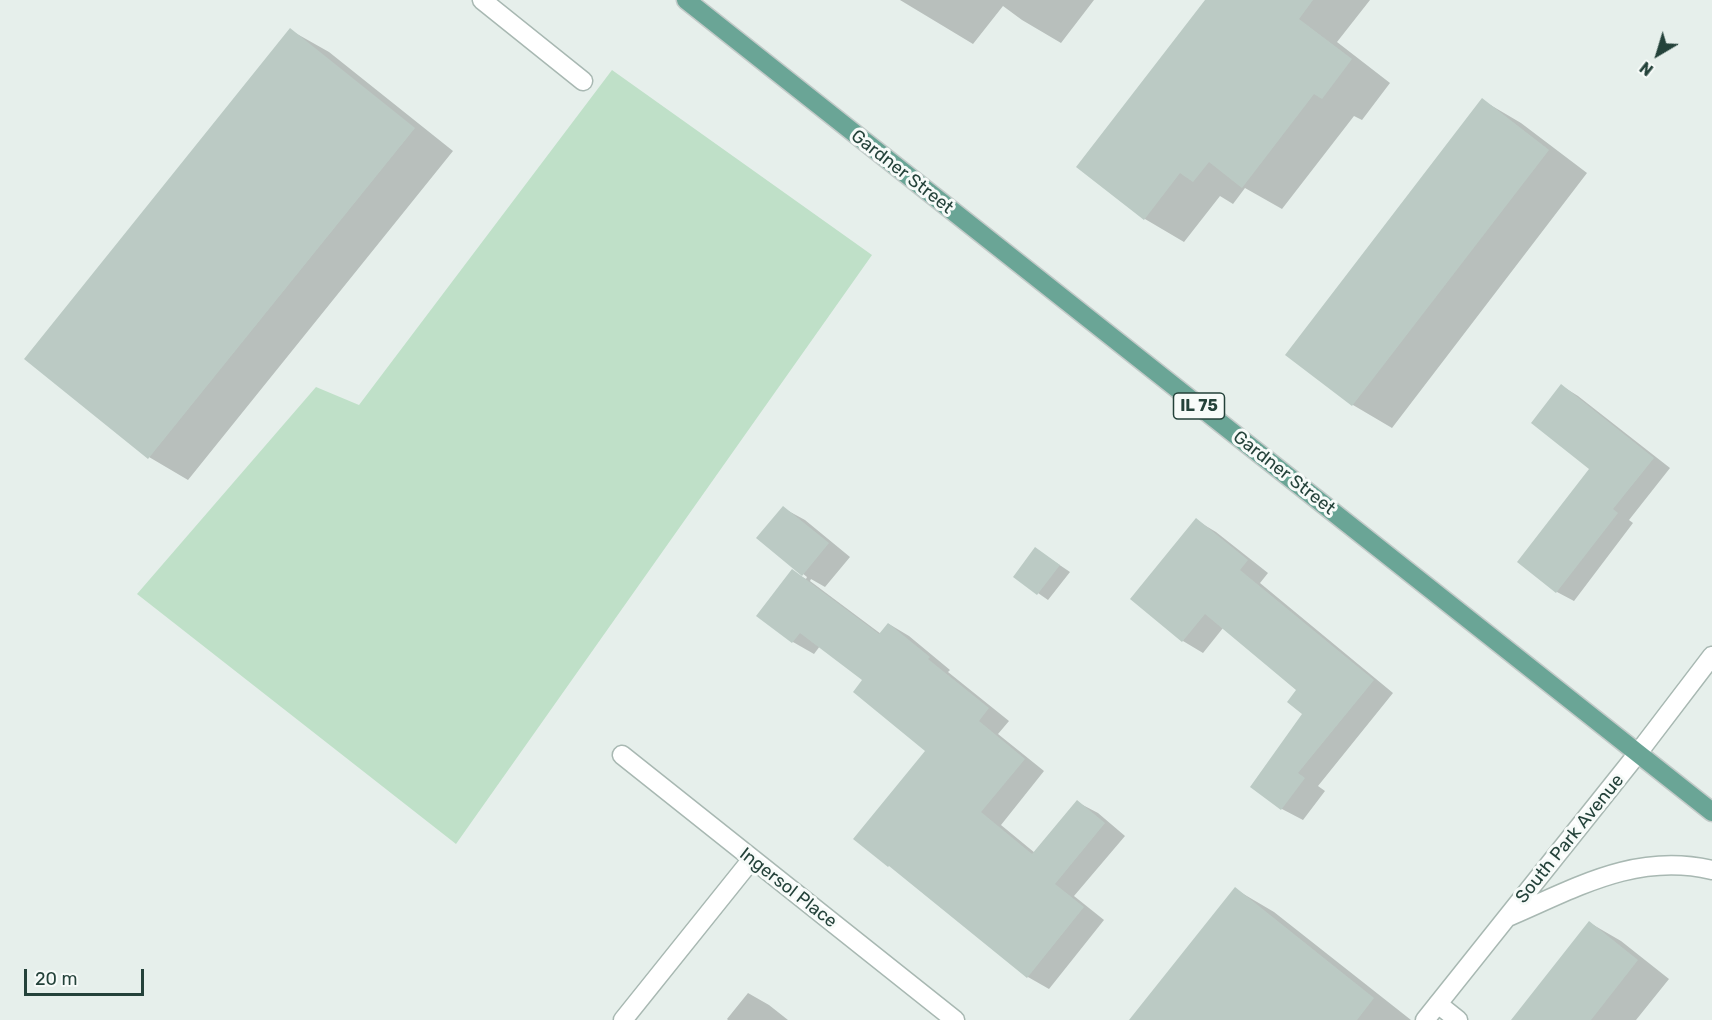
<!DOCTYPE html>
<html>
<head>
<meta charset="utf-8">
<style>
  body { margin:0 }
  #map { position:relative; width:1712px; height:1020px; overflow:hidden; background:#e6efeb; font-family:Rubik,sans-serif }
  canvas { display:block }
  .north { position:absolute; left:1628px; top:24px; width:60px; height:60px; -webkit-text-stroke:4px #f7fbf9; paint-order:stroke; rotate:218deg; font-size:16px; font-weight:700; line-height:24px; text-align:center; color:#24423a }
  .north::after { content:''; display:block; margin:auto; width:21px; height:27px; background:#24423a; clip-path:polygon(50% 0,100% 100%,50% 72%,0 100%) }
  .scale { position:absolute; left:24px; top:969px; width:120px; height:27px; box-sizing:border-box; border:3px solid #24423a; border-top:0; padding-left:8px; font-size:18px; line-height:21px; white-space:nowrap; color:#24423a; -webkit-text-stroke:4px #f7fbf9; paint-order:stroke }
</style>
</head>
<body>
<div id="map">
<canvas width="1712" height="1020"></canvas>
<div class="north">N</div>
<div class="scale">20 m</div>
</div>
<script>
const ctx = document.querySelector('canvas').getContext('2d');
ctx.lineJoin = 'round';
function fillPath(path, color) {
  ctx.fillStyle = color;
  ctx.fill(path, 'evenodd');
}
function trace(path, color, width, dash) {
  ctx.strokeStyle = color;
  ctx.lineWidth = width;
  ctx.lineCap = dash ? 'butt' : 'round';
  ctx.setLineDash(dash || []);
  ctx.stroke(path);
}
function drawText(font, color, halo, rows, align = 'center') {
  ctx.font = font + ' Rubik,sans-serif';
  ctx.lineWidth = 6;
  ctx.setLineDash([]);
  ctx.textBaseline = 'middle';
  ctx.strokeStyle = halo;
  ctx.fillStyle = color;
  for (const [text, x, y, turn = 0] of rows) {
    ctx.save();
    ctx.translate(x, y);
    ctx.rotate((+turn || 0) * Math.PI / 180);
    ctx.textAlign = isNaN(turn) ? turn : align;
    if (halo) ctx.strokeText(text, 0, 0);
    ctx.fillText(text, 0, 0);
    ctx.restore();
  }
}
const green = new Path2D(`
  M 612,70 L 872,255 L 456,844 L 137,594 L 316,387 L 359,405 Z`);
const shadow = new Path2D(`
  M 900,0 L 1094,0 L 1061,43 L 1022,20 L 1003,6 L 973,44 Z
  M 1207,0 L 1370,0 L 1337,42 L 1390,83 L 1362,120 L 1354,116 L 1282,209 L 1245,188 L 1233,204 L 1220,196 L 1184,242 L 1145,219 L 1078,167 Z
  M 290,30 L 329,52 L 453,151 L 188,480 L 149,457 L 26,359 Z
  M 1482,100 L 1521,123 L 1587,173 L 1392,428 L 1353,405 L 1287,354 Z
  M 1562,386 L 1578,396 L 1670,468 L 1629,520 L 1633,523 L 1574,601 L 1557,592 L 1519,562 L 1591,469 Z
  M 783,508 L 805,520 L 850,557 L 825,587 L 811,579 L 810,581 L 881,634 L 889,624 L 909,636 L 950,670 L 948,672 L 1009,721 L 998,734 L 1044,771 L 1001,825 L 1035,853 L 1077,802 L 1098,813 L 1125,836 L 1074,896 L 1104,920 L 1049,989 L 1028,977 L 898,871 L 927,750 L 865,680 L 820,646 L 814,654 L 793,642 L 758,616 L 792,571 L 806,579 L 807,577 L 758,538 Z
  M 1196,520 L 1216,532 L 1268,573 L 1260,583 L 1393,693 L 1318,786 L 1325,791 L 1303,820 L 1282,809 L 1252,786 L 1304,713 L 1299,690 L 1223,628 L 1203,653 L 1183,641 Z
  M 1036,549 L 1070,572 L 1048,600 L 1015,577 Z
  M 1235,889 L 1274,912 L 1411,1020 L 1131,1020 Z
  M 1590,923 L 1621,941 L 1669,979 L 1636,1020 L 1531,1020 Z
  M 748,993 L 769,1005 L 788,1020 L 728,1020 L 727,1019 Z`);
const building = new Path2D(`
  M 1205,0 L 1313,0 L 1299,19 L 1352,59 L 1322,99 L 1314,94 L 1242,188 L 1209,162 L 1193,182 L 1180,173 L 1144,220 L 1076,167 Z
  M 290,28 L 415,128 L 148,459 L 24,359 Z
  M 1482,98 L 1549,150 L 1352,406 L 1285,355 Z
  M 1561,384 L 1654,458 L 1613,509 L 1618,513 L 1556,593 L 1517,562 L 1589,469 L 1531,423 Z
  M 783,506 L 829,543 L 802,576 L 756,538 Z
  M 1196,518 L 1248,560 L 1240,570 L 1374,680 L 1298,773 L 1305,778 L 1281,810 L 1250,787 L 1302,714 L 1287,702 L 1296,690 L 1205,614 L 1182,642 L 1130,599 Z
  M 1035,547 L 1060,565 L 1037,595 L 1013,577 Z
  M 792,569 L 879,634 L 888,623 L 930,657 L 928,659 L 989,708 L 979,721 L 1025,759 L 981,812 L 1032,854 L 1077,800 L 1105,823 L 1055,884 L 1084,907 L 1027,978 L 889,866 L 888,867 L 853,839 L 925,751 L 853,692 L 862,680 L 800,633 L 792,643 L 756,616 Z
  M 1235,887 L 1374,998 L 1357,1020 L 1129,1020 Z
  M 1589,921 L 1638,960 L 1591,1020 L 1511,1020 Z`);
const service = new Path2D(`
  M 1438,1004 L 1458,1020`);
const minor = new Path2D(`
  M 482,0 L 583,81
  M 1638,753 L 1712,656
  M 622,755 L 955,1020
  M 623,1020 L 752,859`);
const tertiary = new Path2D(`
  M 1508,917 C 1576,888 1636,852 1712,870
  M 1425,1020 L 1638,753`);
const primary = new Path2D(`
  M 686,0 L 1712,812`);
const shields = [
  [1199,406,51]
];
const shieldNames = [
  ["IL 75",1199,406]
];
const streetNames = [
  ["Gardner Street",902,172,38],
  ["Gardner Street",1284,473,38],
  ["South Park Avenue",1570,839,-51],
  ["Ingersol Place",788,888,38]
];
fillPath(green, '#bfe0c8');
fillPath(shadow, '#0003');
fillPath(building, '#bbcac4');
trace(service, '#a8b8b2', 21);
trace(minor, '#a8b8b2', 21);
trace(tertiary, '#a8b8b2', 21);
trace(primary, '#c2cac8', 21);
trace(service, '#fff', 18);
trace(minor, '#fff', 18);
trace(tertiary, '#fff', 18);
trace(primary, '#6aa596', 18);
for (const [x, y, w] of shields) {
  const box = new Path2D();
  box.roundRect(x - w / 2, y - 13, w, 26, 4.5);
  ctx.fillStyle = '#f7fbf9';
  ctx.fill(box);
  trace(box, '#24423a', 1.5);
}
drawText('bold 16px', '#24423a', null, shieldNames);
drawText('18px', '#24423a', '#f7fbf9', streetNames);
</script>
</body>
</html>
